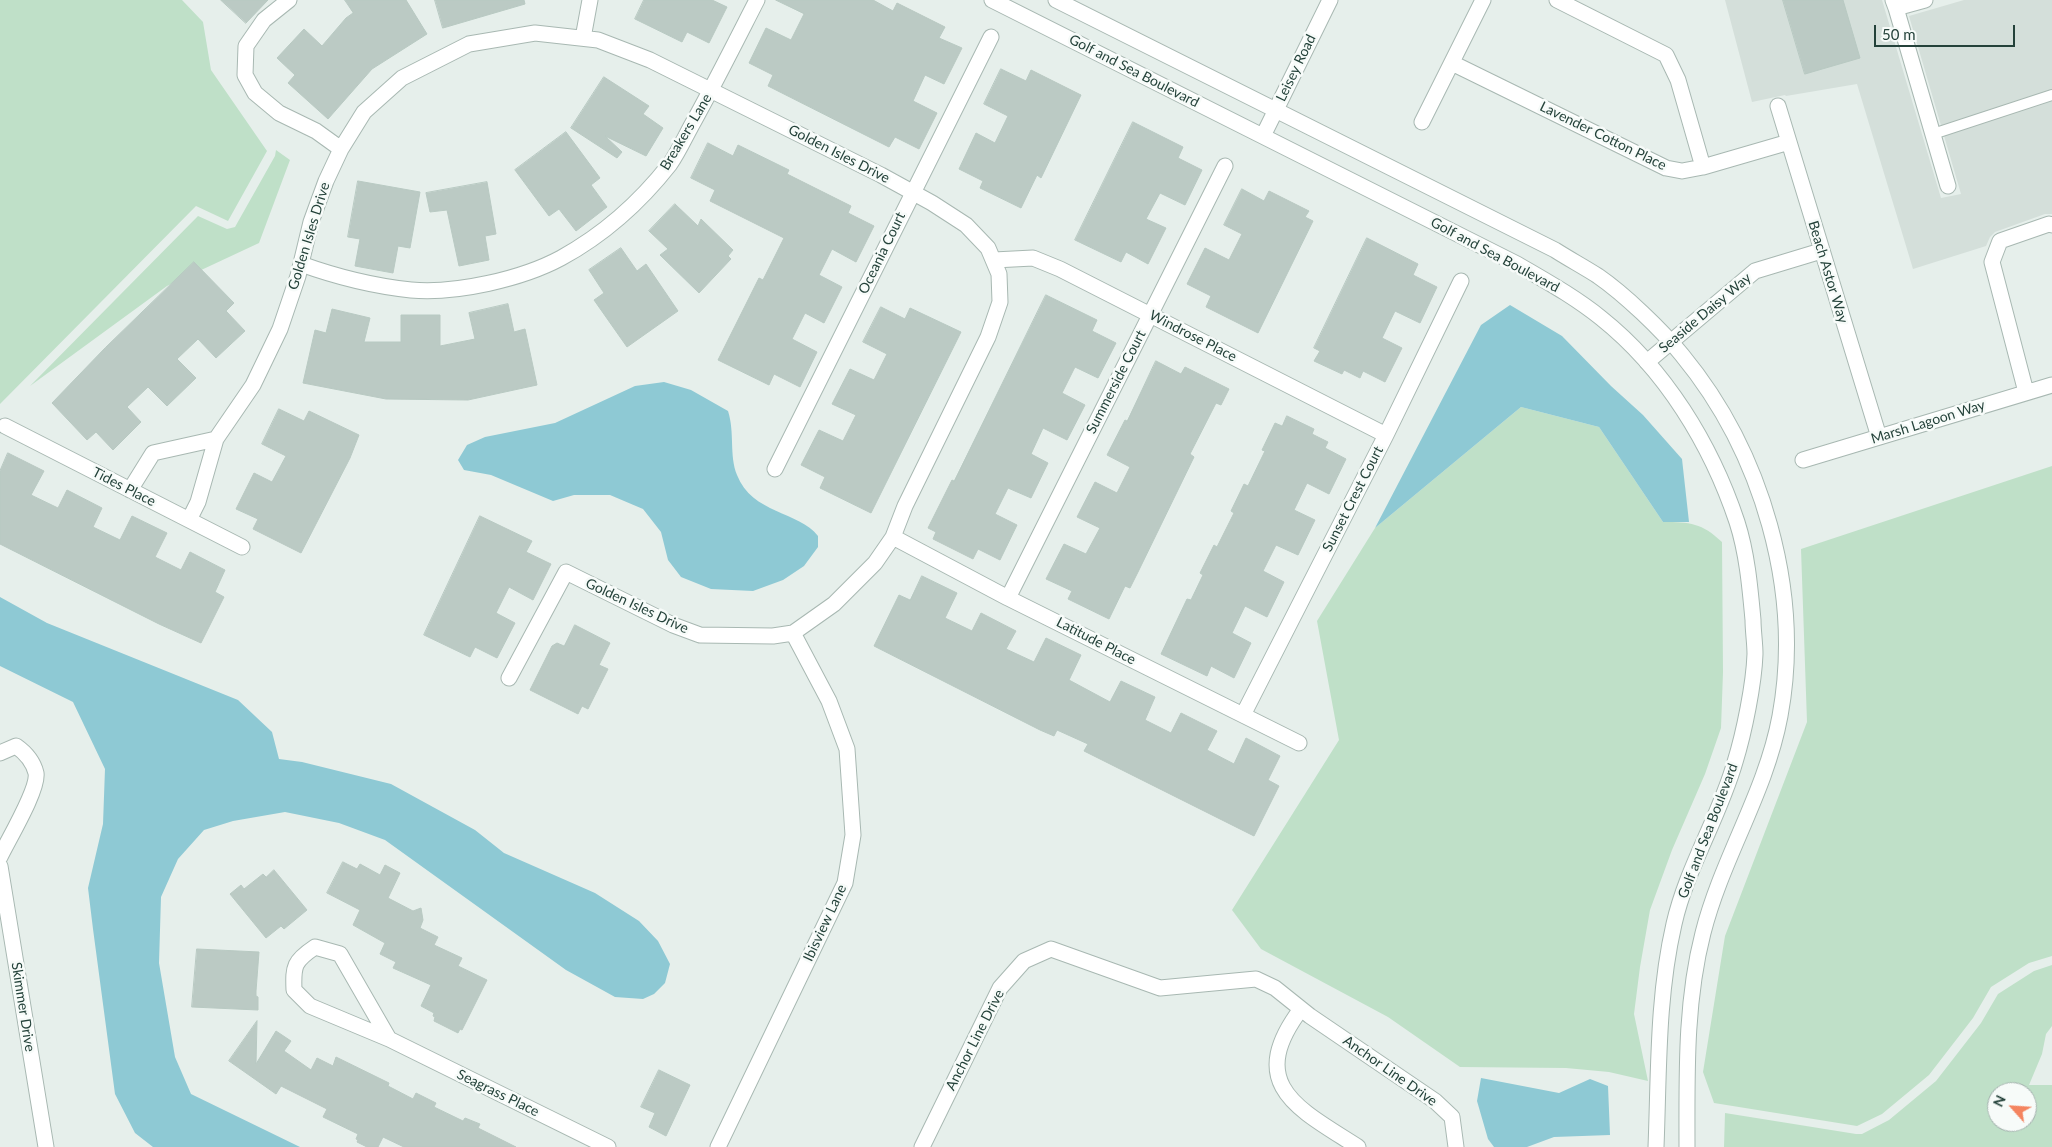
<!DOCTYPE html>
<html>
<head>
<meta charset="utf-8">
<style>
  body { margin:0 }
  #map { position:relative; width:2052px; height:1147px; overflow:hidden; background:#e6efeb; font-family:Lato,sans-serif }
  canvas { display:block }
  .north { position:absolute; left:1987px; top:1082px; width:50px; height:50px; box-sizing:border-box; background:#f7fbf9; border:1px solid #a3b1ad; border-radius:50%; rotate:296deg; font-size:14px; font-weight:700; line-height:20px; text-align:center; color:#24423a }
  .north::after { content:''; display:block; margin:auto; width:18px; height:22px; background:#f4845f; clip-path:polygon(50% 0,100% 100%,50% 72%,0 100%) }
  .scale { position:absolute; left:1874px; top:25px; width:141px; height:22px; box-sizing:border-box; border:2px solid #24423a; border-top:0; padding-left:6px; font-size:15px; line-height:18px; white-space:nowrap; color:#24423a; -webkit-text-stroke:4px #f7fbf9; paint-order:stroke }
</style>
</head>
<body>
<div id="map">
<canvas width="2052" height="1147"></canvas>
<div class="north">N</div>
<div class="scale">50 m</div>
</div>
<script>
const ctx = document.querySelector('canvas').getContext('2d');
ctx.lineJoin = 'round';
function fillPath(path, color) {
  ctx.fillStyle = color;
  ctx.fill(path, 'evenodd');
}
function trace(path, color, width, dash) {
  ctx.strokeStyle = color;
  ctx.lineWidth = width;
  ctx.lineCap = dash ? 'butt' : 'round';
  ctx.setLineDash(dash || []);
  ctx.stroke(path);
}
function drawText(font, color, halo, rows, align = 'center') {
  ctx.font = font + ' Lato,sans-serif';
  ctx.lineWidth = 5;
  ctx.setLineDash([]);
  ctx.textBaseline = 'middle';
  ctx.strokeStyle = halo;
  ctx.fillStyle = color;
  for (const [text, x, y, turn = 0] of rows) {
    ctx.save();
    ctx.translate(x, y);
    ctx.rotate((+turn || 0) * Math.PI / 180);
    ctx.textAlign = isNaN(turn) ? turn : align;
    if (halo) ctx.strokeText(text, 0, 0);
    ctx.fillText(text, 0, 0);
    ctx.restore();
  }
}
const built = new Path2D(`
  M 1725,0 L 1882,0 L 1941,198 L 1961,194 L 1909,16 L 1964,0 L 2052,0 L 2052,214 L 2045,214 L 1995,232 L 1990,237 L 1986,246 L 1913,269 L 1857,84 L 1786,96 L 1785,95 L 1752,102 Z`);
const green = new Path2D(`
  M 0,0 L 182,0 L 203,22 L 211,70 L 267,151 L 228,221 L 196,206 L 0,404 Z
  M 276,150 L 290,160 L 259,243 L 167,286 L 30,386 L 198,216 L 227,229 L 235,227 L 275,156 Z
  M 1521,407 L 1599,427 L 1663,522 C 1690,522 1702,523 1722,542 L 1723,672 L 1721,728 L 1705,774 L 1672,850 L 1650,910 L 1640,967 L 1634,1014 L 1648,1081 L 1609,1072 L 1566,1068 L 1460,1067 L 1388,1017 L 1261,949 L 1232,910 L 1339,740 L 1317,621 L 1375,528 Z
  M 2052,466 L 2052,956 L 2029,963 L 1991,987 L 1973,1018 L 1929,1075 L 1882,1114 L 1857,1126 L 1714,1103 L 1703,1072 L 1725,936 L 1807,722 L 1801,549 Z
  M 2052,965 L 2052,1026 L 2046,1034 L 2042,1054 L 2029,1085 L 2052,1085 L 2052,1147 L 1724,1147 L 1725,1113 L 1856,1134 L 1862,1134 L 1889,1120 L 1936,1081 L 1981,1023 L 1998,994 L 2034,971 ZM 1997,1092 L 2027,1092 L 2027,1122 L 1997,1122 Z`);
const water = new Path2D(`
  M 1510,305 L 1562,336 L 1611,386 L 1643,415 L 1682,459 L 1689,522 L 1663,522 L 1599,427 L 1521,407 L 1375,528 L 1481,325 Z
  M 664,382 L 691,390 L 728,411 C 735,433 729,455 737,475 C 752,514 799,511 818,536 L 818,547 L 804,566 L 783,580 L 753,591 L 711,589 L 681,577 L 668,560 L 661,532 L 643,509 L 610,495 L 574,495 L 553,501 L 491,475 L 464,470 L 458,460 L 467,445 L 485,437 L 555,423 L 635,386 Z
  M 0,597 L 47,623 L 238,700 L 272,732 L 279,759 L 302,762 L 391,784 L 475,830 L 504,853 L 595,893 L 639,921 L 658,941 L 670,964 L 665,983 L 654,994 L 643,999 L 615,997 L 566,970 L 385,840 L 339,823 L 285,812 L 233,821 L 204,830 L 178,859 L 161,897 L 159,963 L 175,1057 L 191,1094 L 300,1147 L 153,1147 L 135,1133 L 115,1094 L 93,929 L 88,888 L 103,824 L 105,769 L 73,702 L 0,666 Z
  M 1481,1078 L 1559,1093 L 1590,1079 L 1608,1086 L 1610,1135 L 1554,1137 L 1527,1147 L 1494,1147 L 1488,1139 L 1477,1101 Z`);
const building = new Path2D(`
  M 221,0 L 268,0 L 246,23 Z
  M 345,0 L 406,0 L 427,34 L 372,69 L 328,119 L 288,83 L 295,75 L 277,58 L 304,29 L 322,46 L 346,18 L 353,13 Z
  M 435,0 L 524,0 L 525,4 L 443,28 Z
  M 644,0 L 712,0 L 727,7 L 709,43 L 687,32 L 682,42 L 635,19 Z
  M 776,0 L 873,0 L 893,11 L 897,3 L 945,27 L 939,38 L 962,48 L 944,84 L 925,75 L 913,101 L 937,113 L 919,149 L 895,137 L 889,147 L 768,86 L 773,75 L 749,63 L 766,28 L 791,40 L 804,14 Z
  M 1783,0 L 1843,0 L 1860,58 L 1805,74 Z
  M 1001,69 L 1026,81 L 1031,70 L 1081,95 L 1041,178 L 1037,175 L 1021,208 L 980,188 L 983,181 L 959,169 L 976,133 L 995,143 L 1008,116 L 984,104 Z
  M 604,77 L 649,106 L 643,114 L 663,128 L 646,156 L 605,136 L 622,152 L 617,158 L 571,128 Z
  M 1133,122 L 1183,147 L 1178,158 L 1202,170 L 1185,205 L 1160,193 L 1146,219 L 1166,228 L 1148,264 L 1126,252 L 1121,262 L 1075,240 Z
  M 566,132 L 600,178 L 591,185 L 607,207 L 576,231 L 559,209 L 549,216 L 515,170 Z
  M 708,143 L 733,156 L 738,145 L 789,170 L 787,174 L 851,206 L 848,213 L 874,226 L 856,262 L 832,249 L 819,275 L 842,287 L 824,323 L 805,313 L 792,339 L 817,352 L 800,387 L 774,374 L 769,385 L 718,360 L 759,278 L 763,280 L 784,238 L 710,201 L 715,190 L 691,178 Z
  M 358,181 L 420,192 L 410,248 L 398,246 L 393,273 L 355,266 L 360,239 L 348,237 Z
  M 487,182 L 496,234 L 485,236 L 489,260 L 459,266 L 447,210 L 430,212 L 426,193 Z
  M 1242,189 L 1264,201 L 1269,191 L 1309,211 L 1305,217 L 1313,221 L 1258,333 L 1206,307 L 1211,296 L 1187,284 L 1205,248 L 1229,260 L 1242,234 L 1224,225 Z
  M 675,204 L 698,226 L 701,219 L 733,250 L 728,256 L 731,259 L 699,293 L 660,255 L 668,249 L 649,231 Z
  M 1367,238 L 1418,264 L 1413,275 L 1437,287 L 1420,323 L 1395,311 L 1382,338 L 1402,348 L 1385,382 L 1363,371 L 1360,378 L 1344,370 L 1342,374 L 1314,361 L 1320,351 L 1314,348 Z
  M 621,248 L 637,271 L 646,264 L 678,311 L 627,347 L 594,300 L 604,293 L 589,270 Z
  M 194,262 L 234,303 L 226,311 L 245,331 L 216,358 L 198,339 L 177,359 L 196,378 L 167,406 L 148,387 L 127,407 L 141,422 L 113,450 L 96,432 L 87,440 L 52,403 L 105,348 Z
  M 1046,295 L 1097,320 L 1092,331 L 1116,343 L 1098,378 L 1075,367 L 1062,393 L 1085,405 L 1067,440 L 1043,428 L 1031,454 L 1048,463 L 1031,498 L 1008,488 L 995,514 L 1017,525 L 1000,560 L 978,549 L 973,559 L 933,539 L 936,532 L 928,528 L 952,480 L 954,481 Z
  M 508,304 L 514,332 L 525,329 L 537,385 L 468,400 L 386,399 L 303,383 L 315,330 L 326,333 L 332,309 L 370,318 L 364,342 L 401,342 L 401,315 L 440,315 L 440,346 L 475,339 L 469,313 Z
  M 881,307 L 905,319 L 910,308 L 961,332 L 871,513 L 820,488 L 825,477 L 801,465 L 819,430 L 843,441 L 856,415 L 832,404 L 850,369 L 874,380 L 887,354 L 863,342 Z
  M 1156,361 L 1181,374 L 1185,367 L 1229,389 L 1221,405 L 1216,403 L 1190,454 L 1194,457 L 1138,572 L 1130,588 L 1125,586 L 1109,619 L 1068,599 L 1072,591 L 1046,579 L 1064,544 L 1086,554 L 1100,528 L 1077,517 L 1095,482 L 1117,493 L 1130,467 L 1107,455 L 1125,420 L 1127,421 Z
  M 279,409 L 304,421 L 309,411 L 359,435 L 350,458 L 301,553 L 253,529 L 258,519 L 236,509 L 254,473 L 272,482 L 286,456 L 262,444 Z
  M 1287,416 L 1314,429 L 1312,434 L 1328,442 L 1325,448 L 1346,459 L 1329,494 L 1307,483 L 1294,510 L 1315,520 L 1298,555 L 1276,545 L 1263,571 L 1284,582 L 1267,617 L 1245,606 L 1232,633 L 1251,643 L 1234,678 L 1211,666 L 1207,676 L 1161,654 L 1187,599 L 1191,600 L 1203,575 L 1200,573 L 1214,545 L 1217,547 L 1234,513 L 1231,511 L 1244,484 L 1248,486 L 1265,451 L 1262,450 L 1275,423 L 1282,426 Z
  M 8,453 L 44,471 L 31,495 L 58,508 L 67,490 L 102,508 L 93,527 L 120,540 L 132,516 L 167,533 L 155,557 L 181,570 L 190,552 L 225,570 L 215,592 L 224,597 L 201,643 L 159,624 L 0,544 L 0,471 Z
  M 480,516 L 532,541 L 526,552 L 551,564 L 533,600 L 509,587 L 496,613 L 515,623 L 497,658 L 475,647 L 470,657 L 424,635 Z
  M 922,576 L 957,593 L 945,618 L 972,631 L 981,613 L 1016,631 L 1006,649 L 1034,662 L 1046,638 L 1081,655 L 1069,680 L 1110,702 L 1121,681 L 1155,697 L 1145,720 L 1171,733 L 1181,713 L 1217,731 L 1207,750 L 1234,764 L 1246,738 L 1280,756 L 1268,780 L 1279,786 L 1254,836 L 1084,751 L 1088,744 L 1057,730 L 1054,736 L 1040,730 L 874,646 L 899,595 L 910,600 Z
  M 575,625 L 610,643 L 599,665 L 608,669 L 588,709 L 582,706 L 578,714 L 530,690 L 552,646 L 557,643 L 564,646 Z
  M 343,862 L 357,869 L 360,864 L 380,875 L 385,865 L 400,873 L 388,898 L 413,911 L 421,908 L 423,920 L 420,928 L 438,937 L 434,945 L 462,958 L 458,966 L 487,980 L 462,1030 L 460,1029 L 458,1033 L 434,1021 L 435,1017 L 433,1016 L 434,1013 L 421,1006 L 431,985 L 393,968 L 396,962 L 380,954 L 385,943 L 353,925 L 360,910 L 327,893 Z
  M 274,870 L 307,910 L 284,929 L 281,926 L 266,938 L 230,894 L 241,885 L 244,889 L 263,874 L 266,877 Z
  M 197,949 L 259,952 L 256,991 L 256,996 L 258,997 L 258,1010 L 192,1007 Z
  M 257,1021 L 256,1064 L 276,1031 L 291,1041 L 284,1051 L 311,1070 L 317,1058 L 333,1066 L 336,1057 L 389,1083 L 388,1086 L 413,1099 L 416,1093 L 436,1103 L 434,1107 L 463,1121 L 465,1118 L 480,1124 L 478,1128 L 516,1147 L 404,1147 L 383,1137 L 378,1147 L 367,1147 L 357,1142 L 358,1140 L 356,1139 L 358,1134 L 323,1117 L 327,1109 L 281,1086 L 276,1094 L 229,1061 Z
  M 659,1070 L 690,1085 L 666,1136 L 649,1127 L 655,1113 L 641,1107 Z`);
const service = new Path2D(`
  M 1933,134 L 2052,95`);
const minor = new Path2D(`
  M 289,0 L 264,20 L 246,46 L 245,75 L 255,93 L 279,113 L 316,131 L 341,149
  M 1557,0 L 1666,55 L 1678,80 L 1703,167
  M 1893,0 L 1896,8 L 1925,0
  M 1896,8 L 1948,186
  M 583,38 L 590,0
  M 1452,63 L 1666,168 L 1682,171 L 1703,167 L 1789,142
  M 1778,106 L 1879,437
  M 1422,122 L 1483,0
  M 994,260 L 1033,258 L 1060,269 L 1386,435
  M 301,264 C 337,277 373,286 411,290 C 456,294 522,279 561,258 C 603,235 641,201 670,164 C 679,151 686,135 694,121 C 716,81 736,41 757,0
  M 1647,362 L 1755,271 L 1821,251
  M 2026,392 L 1992,262 L 2000,241 L 2049,224 L 2052,225
  M 5,426 L 242,547
  M 1803,460 L 2052,385
  M 775,469 L 991,37
  M 130,490 L 153,453 L 216,439 L 253,385 L 280,329 L 298,276 L 311,222 L 326,181 L 341,149 L 364,112 L 402,78 L 469,44 L 535,33 L 598,40 L 650,60 L 881,175 L 932,203 L 966,225 L 988,248 L 999,274 L 1000,302 L 988,337 L 905,506 L 893,537 L 875,563 L 834,604 L 793,633 L 773,636 L 700,635 L 673,625 L 566,572 L 509,678
  M 189,520 L 198,502 L 216,439
  M 893,537 L 1008,598 L 1299,743
  M 1008,598 L 1225,166
  M 1243,715 L 1386,435 L 1461,281
  M 0,753 L 16,746 C 26,753 33,761 36,773 C 39,789 8,840 0,857
  M 0,866 L 46,1147
  M 1301,1009 C 1244,1085 1299,1109 1358,1147
  M 389,1039 L 340,954 L 315,947 C 294,961 293,966 294,990 L 310,1006 L 389,1039 L 608,1147
  M 718,1147 L 845,883 L 853,835 L 847,749 L 829,701 L 793,633
  M 922,1147 L 1000,988 L 1024,961 L 1051,949 L 1160,988 L 1256,979 L 1275,988 L 1310,1016 L 1435,1101 L 1452,1117 L 1456,1147`);
const tertiary = new Path2D(`
  M 992,0 L 1517,264 C 1546,281 1575,297 1601,318 C 1665,369 1711,444 1737,522 C 1747,553 1750,587 1753,620 C 1753,631 1755,643 1755,654 C 1754,684 1744,733 1735,762 C 1719,818 1687,867 1674,924 C 1657,998 1659,1072 1656,1147
  M 1056,0 L 1555,250 C 1569,259 1584,267 1598,276 C 1624,294 1662,330 1682,355 C 1762,452 1803,591 1780,716 C 1766,792 1722,858 1703,933 C 1685,1003 1687,1075 1687,1147
  M 1263,136 L 1330,0`);
const streetNames = [
  ["Leisey Road",1296,68,-64],
  ["Golf and Sea Boulevard",1134,71,27],
  ["Breakers Lane",686,132,-59],
  ["Lavender Cotton Place",1603,136,26],
  ["Golden Isles Drive",839,154,27],
  ["Golden Isles Drive",309,236,-73],
  ["Oceania Court",882,253,-64],
  ["Golf and Sea Boulevard",1495,255,28],
  ["Beach Astor Way",1828,272,73],
  ["Seaside Daisy Way",1705,313,-40],
  ["Windrose Place",1193,336,27],
  ["Summerside Court",1116,382,-63],
  ["Marsh Lagoon Way",1928,422,-17],
  ["Tides Place",124,487,27],
  ["Sunset Crest Court",1353,499,-63],
  ["Golden Isles Drive",637,606,25],
  ["Latitude Place",1096,641,27],
  ["Golf and Sea Boulevard",1708,831,-69],
  ["Ibisview Lane",825,923,-65],
  ["Skimmer Drive",23,1007,81],
  ["Anchor Line Drive",975,1040,-63],
  ["Anchor Line Drive",1390,1071,35],
  ["Seagrass Place",498,1093,26]
];
fillPath(built, '#d4dfda');
fillPath(green, '#bfe0c8');
fillPath(water, '#8ec9d4');
fillPath(building, '#bbcac4');
trace(building, '#b8c9c2', 1);
trace(service, '#a8b8b2', 12);
trace(minor, '#a8b8b2', 17);
trace(tertiary, '#a8b8b2', 17);
trace(service, '#fff', 10);
trace(minor, '#fff', 15);
trace(tertiary, '#fff', 15);
drawText('14px', '#24423a', '#f7fbf9', streetNames);
</script>
</body>
</html>
